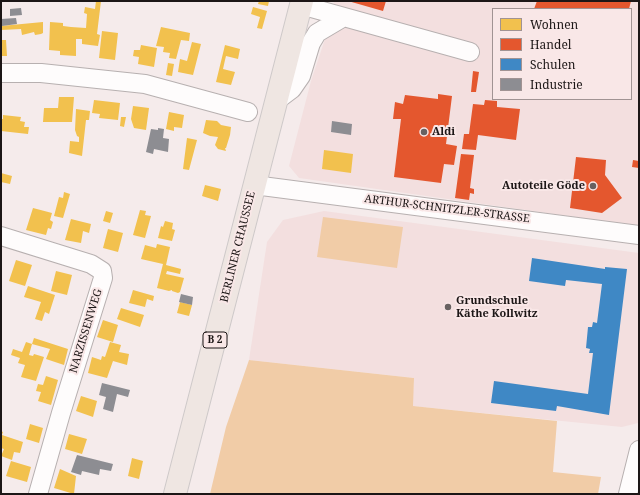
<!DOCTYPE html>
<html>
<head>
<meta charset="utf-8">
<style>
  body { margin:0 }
  #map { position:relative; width:640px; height:495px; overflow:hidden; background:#f5ebeb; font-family:"Noto Serif",serif }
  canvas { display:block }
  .frame { position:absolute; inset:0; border:2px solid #1c1616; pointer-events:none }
  .legend { position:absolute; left:492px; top:8px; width:140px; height:92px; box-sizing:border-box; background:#f9e7e7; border:1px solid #a19393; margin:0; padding:5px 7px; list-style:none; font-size:12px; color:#1c1616 }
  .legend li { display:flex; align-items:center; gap:8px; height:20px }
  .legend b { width:20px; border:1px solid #a19393 }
</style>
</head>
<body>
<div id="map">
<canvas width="640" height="495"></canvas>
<div class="frame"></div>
<ul class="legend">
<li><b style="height:11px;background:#f2c14e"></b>Wohnen</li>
<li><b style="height:11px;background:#e4572e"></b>Handel</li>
<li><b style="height:11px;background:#3f88c5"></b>Schulen</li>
<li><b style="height:11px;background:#8d8d92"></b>Industrie</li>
</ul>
</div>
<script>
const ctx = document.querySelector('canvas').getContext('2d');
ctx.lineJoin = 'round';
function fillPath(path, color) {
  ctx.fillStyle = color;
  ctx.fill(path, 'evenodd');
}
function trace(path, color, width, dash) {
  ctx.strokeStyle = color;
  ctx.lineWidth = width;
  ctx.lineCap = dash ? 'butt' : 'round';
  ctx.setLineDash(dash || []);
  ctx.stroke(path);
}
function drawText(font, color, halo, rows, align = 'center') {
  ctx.font = font + ' "Noto Serif",serif';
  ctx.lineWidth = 4;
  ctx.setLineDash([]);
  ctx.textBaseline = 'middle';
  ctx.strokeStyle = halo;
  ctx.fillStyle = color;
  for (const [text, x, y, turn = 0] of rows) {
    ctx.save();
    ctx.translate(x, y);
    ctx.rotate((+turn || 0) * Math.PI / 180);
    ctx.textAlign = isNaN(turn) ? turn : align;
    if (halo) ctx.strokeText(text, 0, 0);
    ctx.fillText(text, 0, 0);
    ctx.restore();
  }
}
const built = new Path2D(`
  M 334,1 L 639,1 L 639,226 L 299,178 L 289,166 L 311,81 L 327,33 ZM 493,9 L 631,9 L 631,99 L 493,99 Z
  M 324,211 L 639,253 L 639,416 L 638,423 L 622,427 L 412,406 L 414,378 L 249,360 L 267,242 L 283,220 Z`);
const green = new Path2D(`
  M 323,217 L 403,227 L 397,268 L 317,257 Z
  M 249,360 L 414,378 L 413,406 L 557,421 L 553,472 L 601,477 L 598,494 L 210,494 L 226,427 Z`);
const homes = new Path2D(`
  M 96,1 L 101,1 L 97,34 L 100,35 L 98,46 L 82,44 L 82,39 L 76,39 L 76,56 L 60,55 L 60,51 L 49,50 L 50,22 L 63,23 L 63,26 L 71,27 L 86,28 L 87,14 L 84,13 L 85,7 L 95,9 Z
  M 259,1 L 269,1 L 268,6 L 258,4 Z
  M 253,7 L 267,11 L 262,29 L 257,28 L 260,17 L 251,14 Z
  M 43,22 L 43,33 L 41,34 L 35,35 L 34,32 L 22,35 L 21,29 L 1,30 L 1,26 Z
  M 161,27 L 190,33 L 189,41 L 181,40 L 176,59 L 169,58 L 170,53 L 163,52 L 164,47 L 156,46 Z
  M 102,31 L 118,33 L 115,60 L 99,58 Z
  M 1,40 L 6,40 L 7,56 L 1,56 Z
  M 192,42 L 201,44 L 193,75 L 178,72 L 180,59 L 187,61 Z
  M 141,45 L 157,48 L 154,67 L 138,64 L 139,57 L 133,56 L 134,50 L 140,50 Z
  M 225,45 L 240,49 L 238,59 L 226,56 L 225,60 L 223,69 L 235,72 L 231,85 L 216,82 Z
  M 168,63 L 174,64 L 172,76 L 166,75 Z
  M 59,97 L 74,97 L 72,122 L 43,122 L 44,108 L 58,108 Z
  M 94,100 L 120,103 L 118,120 L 99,118 L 100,114 L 92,113 Z
  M 133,106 L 149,108 L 146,130 L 134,128 L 131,119 Z
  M 76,109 L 90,111 L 89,120 L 86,120 L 82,156 L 69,153 L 70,141 L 79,142 L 79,137 L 77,136 L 75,130 Z
  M 169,112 L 184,115 L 182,128 L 174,127 L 174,131 L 166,129 Z
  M 3,115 L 21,117 L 20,121 L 25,122 L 24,127 L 29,127 L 28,134 L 1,131 L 1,119 L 3,119 Z
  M 121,117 L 126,117 L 124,127 L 120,126 Z
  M 206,120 L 217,121 L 221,125 L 231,127 L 230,135 L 226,148 L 225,148 L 226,151 L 218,149 L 215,145 L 218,137 L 210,136 L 203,133 Z
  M 187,138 L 197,140 L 189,170 L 183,169 Z
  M 324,150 L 353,154 L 351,173 L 322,169 Z
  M 1,173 L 12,176 L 10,184 L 1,182 Z
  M 205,185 L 221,189 L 218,201 L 202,196 Z
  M 64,192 L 70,194 L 63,218 L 54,216 L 59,197 L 63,198 Z
  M 33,208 L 52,213 L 50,220 L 53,222 L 51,229 L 48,228 L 46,235 L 26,230 Z
  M 140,210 L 146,211 L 145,215 L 151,216 L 145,238 L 133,235 Z
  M 106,211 L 113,213 L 110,223 L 103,221 Z
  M 71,219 L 91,224 L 89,233 L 83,231 L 81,243 L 65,240 Z
  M 165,221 L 173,223 L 172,229 L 175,230 L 172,241 L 158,238 L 161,226 L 163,227 Z
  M 108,229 L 123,233 L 118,252 L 103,248 Z
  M 157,244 L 170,247 L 166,265 L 181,269 L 180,274 L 167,271 L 166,274 L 184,278 L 180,292 L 178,293 L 172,291 L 172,290 L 169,291 L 157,288 L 163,264 L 141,259 L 145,245 L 156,248 Z
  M 16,260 L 32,265 L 25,286 L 9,281 Z
  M 56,271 L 72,275 L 67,295 L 51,291 Z
  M 28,286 L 55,295 L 49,314 L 45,312 L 42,321 L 35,319 L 41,302 L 24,297 Z
  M 133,290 L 154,296 L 153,301 L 147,299 L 145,307 L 129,303 Z
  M 180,302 L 192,305 L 189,316 L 177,313 Z
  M 121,308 L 144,315 L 140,327 L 117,319 Z
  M 103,320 L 118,325 L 113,342 L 97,337 Z
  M 34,338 L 68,349 L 64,365 L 46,359 L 50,349 L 32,344 Z
  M 26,342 L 32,344 L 29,355 L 33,356 L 34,354 L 44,357 L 36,381 L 21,377 L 25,365 L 18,363 L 20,358 L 11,355 L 13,349 L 22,352 Z
  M 110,342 L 121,345 L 119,352 L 129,354 L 127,365 L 113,361 L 107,378 L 88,373 L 92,357 L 101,360 L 102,356 L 105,357 Z
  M 46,376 L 58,380 L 51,405 L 38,401 L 41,392 L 36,391 L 38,384 L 43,385 Z
  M 81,396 L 97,401 L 93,417 L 76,411 Z
  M 30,424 L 43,428 L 39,443 L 26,439 Z
  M 1,431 L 3,432 L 2,435 L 23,442 L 20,453 L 14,452 L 12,460 L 1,456 L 4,449 L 1,448 Z
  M 69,434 L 87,439 L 82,454 L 65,449 Z
  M 132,458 L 143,461 L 139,479 L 128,476 Z
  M 11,461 L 31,467 L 27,482 L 6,476 Z
  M 60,469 L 76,476 L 74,494 L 54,488 Z`);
const shops = new Path2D(`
  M 348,1 L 386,1 L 383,11 Z
  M 537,1 L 631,1 L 629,9 L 534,9 Z
  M 473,71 L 479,72 L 476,92 L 471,92 Z
  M 438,94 L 452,96 L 446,144 L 457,146 L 454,165 L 444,164 L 441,183 L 394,177 L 401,119 L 393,119 L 395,102 L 403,104 L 405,95 L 438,99 Z
  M 485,100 L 497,101 L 497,107 L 520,109 L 516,140 L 478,135 L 476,150 L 462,149 L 464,134 L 469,134 L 473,104 L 484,105 Z
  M 461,154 L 474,155 L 470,188 L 474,189 L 474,194 L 470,193 L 469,200 L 455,198 Z
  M 576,157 L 606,160 L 605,175 L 622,198 L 602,213 L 570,208 Z
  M 633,160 L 639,161 L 639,168 L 632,167 Z`);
const schools = new Path2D(`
  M 532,258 L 605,269 L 605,267 L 627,269 L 609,415 L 557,406 L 556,411 L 491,403 L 494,381 L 588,394 L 593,353 L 589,353 L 590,349 L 586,348 L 588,327 L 592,327 L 593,322 L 597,323 L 602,284 L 566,280 L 565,286 L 529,281 Z`);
const industry = new Path2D(`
  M 21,8 L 22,15 L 10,16 L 10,9 Z
  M 16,18 L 17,24 L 2,26 L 1,19 Z
  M 332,121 L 352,124 L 351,135 L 331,132 Z
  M 158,128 L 164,129 L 163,138 L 169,139 L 168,152 L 154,149 L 153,154 L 146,152 L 151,129 L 158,130 Z
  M 181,294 L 193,297 L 192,305 L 179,302 Z
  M 102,383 L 130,390 L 128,397 L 117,394 L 113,412 L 103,409 L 106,397 L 99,395 Z
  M 77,455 L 113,464 L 111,471 L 100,469 L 99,475 L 82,471 L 81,475 L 71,472 Z`);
const minor = new Path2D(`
  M 301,5 L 470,52
  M 1,73 L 41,73 L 145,84 L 248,112
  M 276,101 L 292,89 L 301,76 L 311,43 L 317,33 L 344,17
  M 254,185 L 639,235
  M 1,236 L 91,264 L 102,271 L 103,278 L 61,413 L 38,494
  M 628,494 L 639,450`);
const major = new Path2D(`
  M 175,494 L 302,1`);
const markers = [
  [424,132,4,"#686161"],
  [593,186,4,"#686161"],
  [448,307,4,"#686161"]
];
const shields = [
  [215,340,24]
];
const shieldNames = [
  ["B 2",215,340]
];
const poiNames = [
  ["Aldi",432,132],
  ["Autoteile Göde",585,186,"right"],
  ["Grundschule",456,301],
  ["Käthe Kollwitz",456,314]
];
const streetNames = [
  ["ARTHUR-SCHNITZLER-STRASSE",447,209,7],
  ["BERLINER CHAUSSEE",238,247,-76],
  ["NARZISSENWEG",86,331,-73]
];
fillPath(built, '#f3dfdf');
fillPath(green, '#f1cca7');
fillPath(homes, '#f2c14e');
fillPath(shops, '#e4572e');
fillPath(schools, '#3f88c5');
fillPath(industry, '#8d8d92');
trace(minor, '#b7b0b0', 20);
trace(major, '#cec9c9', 24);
trace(minor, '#fefcfc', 18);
trace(major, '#efe6e2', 22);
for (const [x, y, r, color] of markers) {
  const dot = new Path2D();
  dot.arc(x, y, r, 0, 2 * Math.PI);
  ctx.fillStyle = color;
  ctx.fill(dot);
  trace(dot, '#f9e7e7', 1.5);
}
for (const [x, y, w] of shields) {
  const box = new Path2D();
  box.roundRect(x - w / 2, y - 8, w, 16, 3);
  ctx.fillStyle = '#f9e7e7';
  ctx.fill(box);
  trace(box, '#1c1616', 1);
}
drawText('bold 10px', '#1c1616', null, shieldNames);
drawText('bold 11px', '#1c1616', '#f9e7e7', poiNames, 'left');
drawText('11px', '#1c1616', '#f9e7e7', streetNames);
</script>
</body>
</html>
